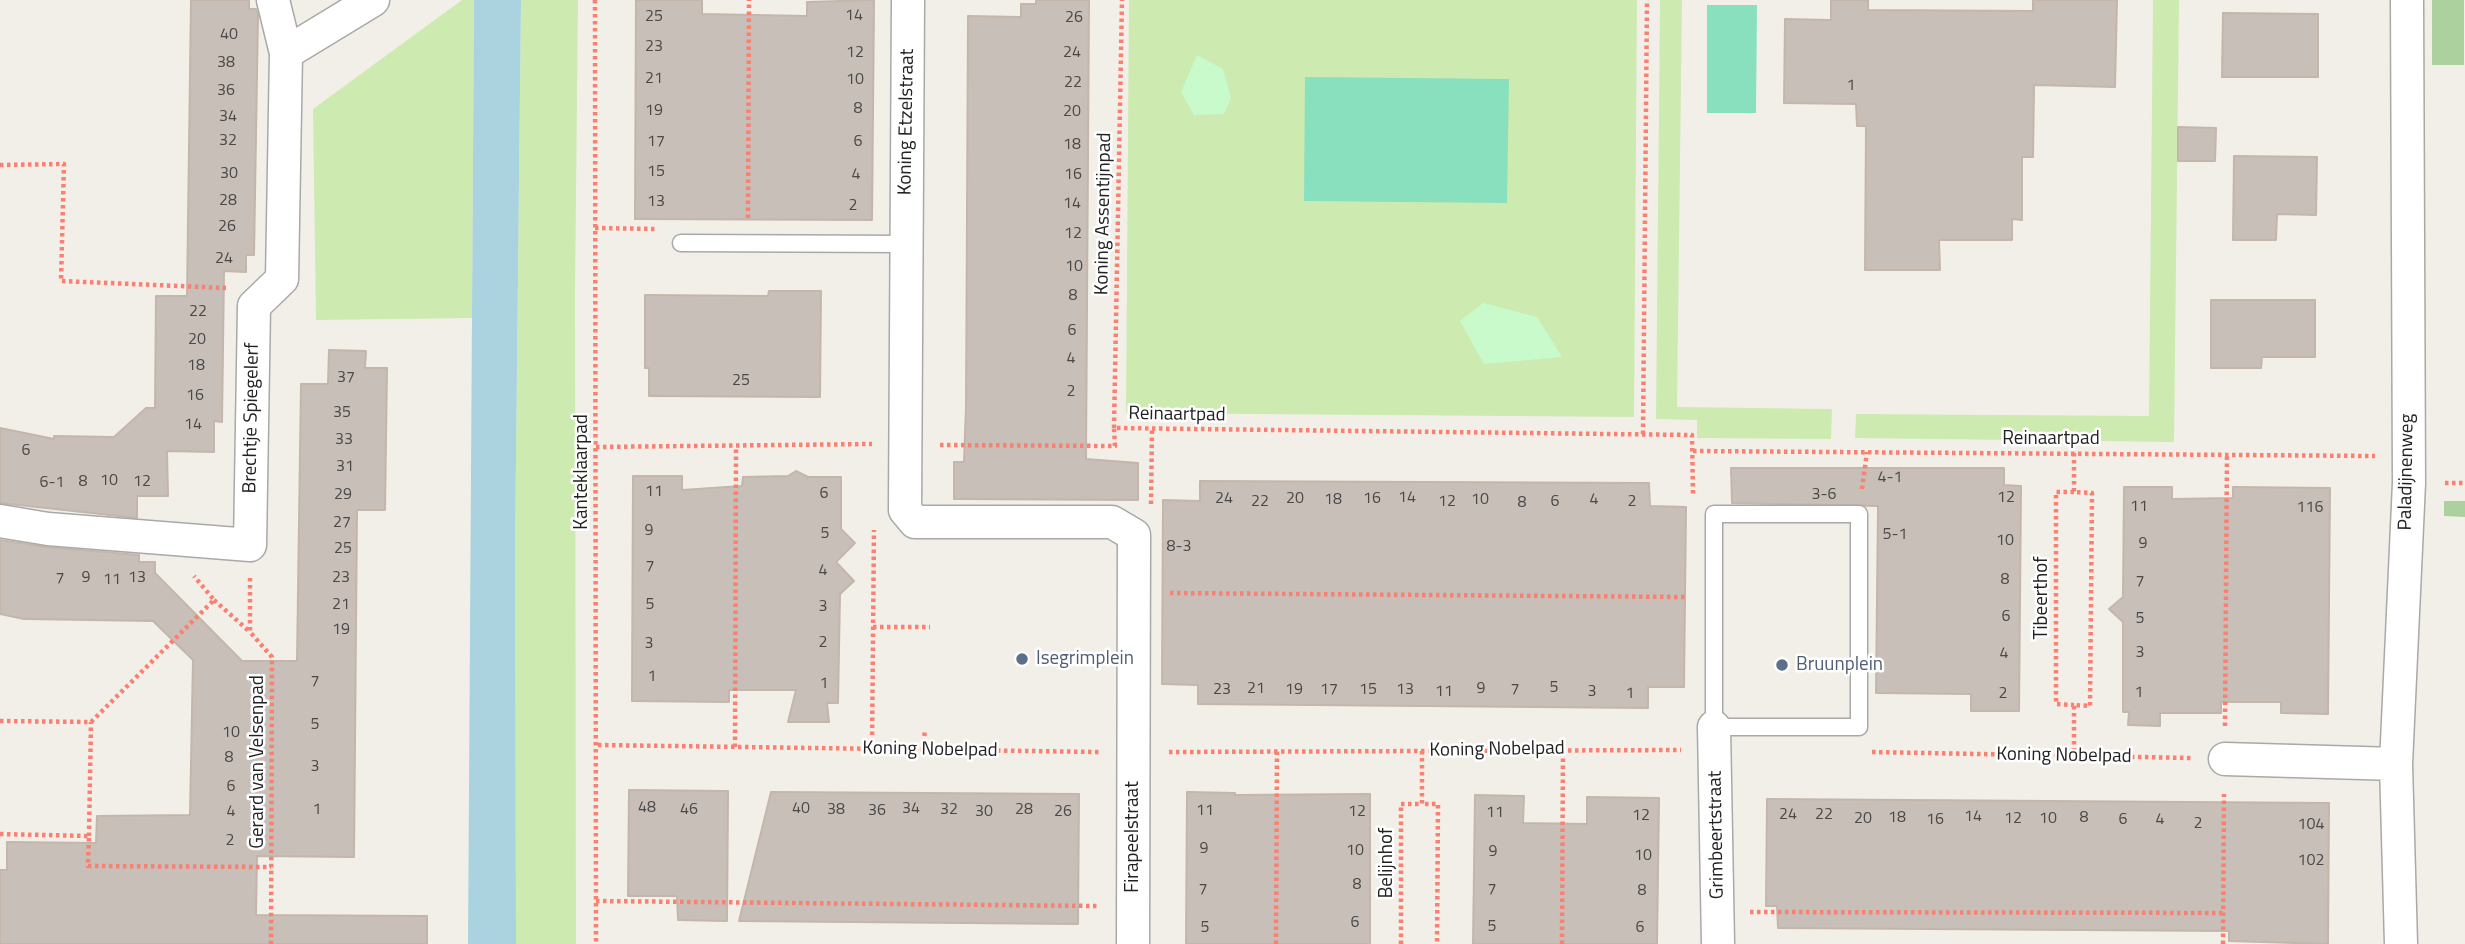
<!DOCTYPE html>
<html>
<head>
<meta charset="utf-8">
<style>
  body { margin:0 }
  canvas { display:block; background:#f2efe9 }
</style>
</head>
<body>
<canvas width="2465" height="944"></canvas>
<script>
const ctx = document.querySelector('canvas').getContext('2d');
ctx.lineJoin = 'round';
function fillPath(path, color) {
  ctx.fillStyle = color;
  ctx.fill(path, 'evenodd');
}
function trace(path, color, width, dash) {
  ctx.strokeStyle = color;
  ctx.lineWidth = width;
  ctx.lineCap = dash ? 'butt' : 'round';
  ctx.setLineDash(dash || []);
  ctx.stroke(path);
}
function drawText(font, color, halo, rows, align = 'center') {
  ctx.font = font + ' "Titillium Web",sans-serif';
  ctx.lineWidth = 5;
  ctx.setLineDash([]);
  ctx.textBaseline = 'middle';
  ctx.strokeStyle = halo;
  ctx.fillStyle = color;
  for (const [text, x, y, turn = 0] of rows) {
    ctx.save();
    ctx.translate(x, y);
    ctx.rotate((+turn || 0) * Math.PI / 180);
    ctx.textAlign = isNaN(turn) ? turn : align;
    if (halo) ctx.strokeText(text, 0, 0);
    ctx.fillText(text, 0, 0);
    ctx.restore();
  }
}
const grass = new Path2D(`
  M 462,0 L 474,0 L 472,318 L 316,320 L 313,109 Z
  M 521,0 L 578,0 L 575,292 L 576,944 L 516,944 L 515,548 Z
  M 1129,0 L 1637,0 L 1634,417 L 1126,413 Z
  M 1660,0 L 1682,0 L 1677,407 L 1832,409 L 1831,439 L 1697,438 L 1697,420 L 1656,419 Z
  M 2153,0 L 2179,0 L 2174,442 L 1855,438 L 1856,414 L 2149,416 Z`);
const forest = new Path2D(`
  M 2432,0 L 2464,0 L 2464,65 L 2432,65 Z
  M 2444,501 L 2465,501 L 2465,517 L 2444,516 Z`);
const park = new Path2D(`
  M 1197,55 L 1223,69 L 1231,98 L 1224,114 L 1194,115 L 1181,92 Z
  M 1483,303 L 1537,317 L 1562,357 L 1484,364 L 1460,321 Z`);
const pitch = new Path2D(`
  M 1707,5 L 1757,5 L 1756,113 L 1707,113 Z
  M 1305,77 L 1509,79 L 1507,203 L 1304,201 Z`);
const water = new Path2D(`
  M 474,0 L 521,0 L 515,548 L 516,944 L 468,944 Z`);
const building = new Path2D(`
  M 191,0 L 249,0 L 249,9 L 256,9 L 258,15 L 254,255 L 246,255 L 246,272 L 224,271 L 222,422 L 214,421 L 214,452 L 167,451 L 168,496 L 137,496 L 137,518 L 0,503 L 0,428 L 54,439 L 54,436 L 114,437 L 146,408 L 155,408 L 156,296 L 187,296 Z
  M 636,0 L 702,0 L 702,14 L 807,16 L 807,2 L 874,0 L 872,220 L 635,219 Z
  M 1036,0 L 1089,0 L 1086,459 L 1138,463 L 1138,500 L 954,499 L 954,462 L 964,462 L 966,407 L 968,16 L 1021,17 L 1021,4 L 1036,4 Z
  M 1831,0 L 1868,0 L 1868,10 L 2033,11 L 2033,0 L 2117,0 L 2115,87 L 2034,85 L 2033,157 L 2022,157 L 2022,220 L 2012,219 L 2012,240 L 1939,240 L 1940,270 L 1865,270 L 1866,126 L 1857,126 L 1856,104 L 1784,103 L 1785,19 L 1831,20 Z
  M 2223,13 L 2318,14 L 2318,77 L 2222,77 Z
  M 2178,127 L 2216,128 L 2215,161 L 2178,161 Z
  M 2234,156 L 2317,157 L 2316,215 L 2277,214 L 2276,240 L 2233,240 Z
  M 769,291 L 821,291 L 820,397 L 649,396 L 649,368 L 645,368 L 645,295 L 768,296 Z
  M 2211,300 L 2315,300 L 2315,357 L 2262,357 L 2261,368 L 2211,368 Z
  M 329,350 L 366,351 L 365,368 L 387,368 L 385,510 L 357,510 L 354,857 L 257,856 L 256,915 L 427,916 L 427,944 L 0,944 L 0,870 L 7,870 L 7,842 L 96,843 L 97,816 L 190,815 L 193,660 L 153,621 L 24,619 L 0,614 L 0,540 L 46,547 L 139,555 L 139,562 L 155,562 L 155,573 L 242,661 L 297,661 L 301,384 L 328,384 Z
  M 1731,468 L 2004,468 L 2004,485 L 2021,486 L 2019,711 L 1971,711 L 1971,694 L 1876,693 L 1878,506 L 1732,503 Z
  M 796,471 L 808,477 L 841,477 L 841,529 L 855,543 L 836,562 L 854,581 L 840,594 L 838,703 L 827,703 L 829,722 L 788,722 L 796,690 L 729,690 L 729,702 L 632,701 L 633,476 L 682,476 L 682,490 L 742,486 L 743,477 L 788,476 Z
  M 1200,481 L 1649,483 L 1650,506 L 1686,507 L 1684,687 L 1648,687 L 1648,708 L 1198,704 L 1198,685 L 1162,684 L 1163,500 L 1200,501 Z
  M 2124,487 L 2172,487 L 2172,499 L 2233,498 L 2233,487 L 2330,488 L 2328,714 L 2281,713 L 2281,702 L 2221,702 L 2221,713 L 2160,713 L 2160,726 L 2128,725 L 2129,712 L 2123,712 L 2123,622 L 2109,609 L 2123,597 Z
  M 629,790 L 728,791 L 727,921 L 678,920 L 677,896 L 628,896 Z
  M 771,792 L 1079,794 L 1078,924 L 739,921 Z
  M 1187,792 L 1235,793 L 1235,795 L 1370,794 L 1370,944 L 1186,944 Z
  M 1475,795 L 1524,796 L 1523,823 L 1587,824 L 1587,797 L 1659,798 L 1657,944 L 1473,944 Z
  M 1767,799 L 2329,803 L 2328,944 L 2229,941 L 2229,931 L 1778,928 L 1777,906 L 1766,906 Z`);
const path = new Path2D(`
  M 595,0 L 596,944
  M 0,165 L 64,164 L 61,281 L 226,288
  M 748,218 L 749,0
  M 595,228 L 657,229
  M 1114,428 L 1122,0
  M 1643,434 L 1647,0
  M 940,445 L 1115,446 L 1114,428 L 1692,435 L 1693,494
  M 596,447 L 872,444
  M 1693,451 L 2375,456
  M 2074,453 L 2074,492 L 2092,493 L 2090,706 L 2074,705 L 2074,756
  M 2445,483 L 2465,483
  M 1862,489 L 1867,452
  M 2074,492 L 2056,492 L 2056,704 L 2074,705
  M 1151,504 L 1152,428
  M 250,578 L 250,632 L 272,657 L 271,944
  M 1170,593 L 1686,597
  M 214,600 L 250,632
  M 873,627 L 930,627
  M 0,721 L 91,722 L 214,600 L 194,576
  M 2225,726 L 2227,455
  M 598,745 L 1100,752
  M 735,747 L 736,446
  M 872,749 L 874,530
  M 923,750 L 925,730
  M 1422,751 L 1422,804 L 1438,804 L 1437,944
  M 1169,752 L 1681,750
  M 1872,752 L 2192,758
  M 0,834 L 89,836 L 88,866 L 271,867
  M 89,836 L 91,722
  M 596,901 L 1097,906
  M 1750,912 L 2223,913
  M 1276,944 L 1277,751
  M 1401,944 L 1401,804 L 1422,804
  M 1562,944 L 1563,750
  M 2223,944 L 2224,794`);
const lane = new Path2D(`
  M 681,243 L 905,244
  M 1714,514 L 1859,514 L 1859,727 L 1714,727 Z`);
const street = new Path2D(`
  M 908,0 L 905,510 L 915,522 L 1112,522 L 1134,535 L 1133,944
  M 286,53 L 373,0
  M 0,521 L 48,529 L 250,545 L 254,306 L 282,279 L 286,53 L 273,0
  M 1714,727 L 1718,944
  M 2225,759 L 2396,764
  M 2401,944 L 2396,764 L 2409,483 L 2407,0`);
const markers = [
  [1022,659,7,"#5c6f8a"],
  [1782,665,7,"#5c6f8a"]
];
const numberNames = [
  ["14",854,16],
  ["25",654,17],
  ["26",1074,18],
  ["40",229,35],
  ["23",654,47],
  ["12",855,53],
  ["24",1072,53],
  ["38",226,63],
  ["21",654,79],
  ["10",855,80],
  ["22",1073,83],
  ["1",1851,86],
  ["36",226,91],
  ["8",858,109],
  ["19",654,111],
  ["20",1072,112],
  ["34",228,117],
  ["32",228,141],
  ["17",656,142],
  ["6",858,142],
  ["18",1072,145],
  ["15",656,172],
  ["30",229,174],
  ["4",856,175],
  ["16",1073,175],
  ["28",228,201],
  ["13",656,202],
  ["14",1072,204],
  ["2",853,206],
  ["26",227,227],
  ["12",1073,234],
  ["24",224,259],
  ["10",1074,267],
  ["8",1073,296],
  ["22",198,312],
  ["6",1072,331],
  ["20",197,340],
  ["4",1071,359],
  ["18",196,366],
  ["37",346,378],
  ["25",741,381],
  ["2",1071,392],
  ["16",195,396],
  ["35",342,413],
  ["14",193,425],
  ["33",344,440],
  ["6",26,451],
  ["31",345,467],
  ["4-1",1890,478],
  ["10",109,481],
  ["8",83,482],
  ["12",142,482],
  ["6-1",52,483],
  ["11",654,492],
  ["6",824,494],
  ["29",343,495],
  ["3-6",1824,495],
  ["14",1407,498],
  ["12",2006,498],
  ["24",1224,499],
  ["20",1295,499],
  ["16",1372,499],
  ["18",1333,500],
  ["10",1480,500],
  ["4",1594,500],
  ["22",1260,502],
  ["12",1447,502],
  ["6",1555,502],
  ["2",1632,502],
  ["8",1522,503],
  ["11",2139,507],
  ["116",2310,508],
  ["27",342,523],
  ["9",649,531],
  ["5",825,534],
  ["5-1",1895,535],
  ["10",2005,541],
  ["9",2143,544],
  ["8-3",1179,547],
  ["25",343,549],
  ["7",650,567],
  ["4",823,571],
  ["9",86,578],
  ["13",137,578],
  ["23",341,578],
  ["7",60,579],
  ["11",112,580],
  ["8",2005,580],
  ["7",2140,582],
  ["21",341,605],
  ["5",650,605],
  ["3",823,607],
  ["6",2006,617],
  ["5",2140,619],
  ["19",341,630],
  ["2",823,643],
  ["3",649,644],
  ["3",2140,653],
  ["4",2004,654],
  ["1",652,677],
  ["7",315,682],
  ["1",824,684],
  ["5",1554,688],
  ["21",1256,689],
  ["9",1481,689],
  ["23",1222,690],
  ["19",1294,690],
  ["17",1329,690],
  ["15",1368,690],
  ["13",1405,690],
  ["7",1515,690],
  ["11",1444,692],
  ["3",1592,692],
  ["1",2139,693],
  ["1",1630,694],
  ["2",2003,694],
  ["5",315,725],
  ["10",231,733],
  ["8",229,758],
  ["3",315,767],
  ["6",231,787],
  ["48",647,808],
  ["40",801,809],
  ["34",911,809],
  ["1",317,810],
  ["46",689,810],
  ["38",836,810],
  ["32",949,810],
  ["28",1024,810],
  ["36",877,811],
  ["11",1205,811],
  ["4",231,812],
  ["30",984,812],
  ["26",1063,812],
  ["12",1357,812],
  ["11",1495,813],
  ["24",1788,815],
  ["22",1824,815],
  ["12",1641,816],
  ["14",1973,817],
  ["18",1897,818],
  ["8",2084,818],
  ["20",1863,819],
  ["12",2013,819],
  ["10",2048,819],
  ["16",1935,820],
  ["6",2123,820],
  ["4",2160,820],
  ["2",2198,824],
  ["104",2311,825],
  ["2",230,841],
  ["9",1204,849],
  ["10",1355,851],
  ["9",1493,852],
  ["10",1643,856],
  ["102",2311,861],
  ["8",1357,885],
  ["7",1203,890],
  ["7",1492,890],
  ["8",1642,891],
  ["6",1355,923],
  ["5",1492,927],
  ["5",1205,928],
  ["6",1640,928]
];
const streetNames = [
  ["Koning Etzelstraat",907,122,-89],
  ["Koning Assentijnpad",1104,214,-89],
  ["Reinaartpad",1177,415,1],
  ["Brechtje Spiegelerf",252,418,-89],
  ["Reinaartpad",2051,439],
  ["Kanteklaarpad",582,472,-90],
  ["Paladijnenweg",2407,472,-89],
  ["Tibeerthof",2042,598,-90],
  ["Koning Nobelpad",930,750,1],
  ["Koning Nobelpad",1497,750,-1],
  ["Koning Nobelpad",2064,756,1],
  ["Gerard van Velsenpad",258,762,-90],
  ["Grimbeertstraat",1717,835,-91],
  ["Firapeelstraat",1133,837,-90],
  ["Belijnhof",1387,863,-90]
];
const serviceNames = [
  ["Isegrimplein",1036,659],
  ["Bruunplein",1796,665]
];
fillPath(grass, '#cdebb0');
fillPath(forest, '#add19e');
fillPath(park, '#c8facc');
fillPath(pitch, '#88e0be');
fillPath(water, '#aad3df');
fillPath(building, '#c7bfb8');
trace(building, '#c4b6ab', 2);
trace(lane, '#a9a9a9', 19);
trace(street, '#a9a9a9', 35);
trace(path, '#fa8072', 4.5, [3.5, 3.5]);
trace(lane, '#fff', 16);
trace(street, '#fff', 32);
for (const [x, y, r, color] of markers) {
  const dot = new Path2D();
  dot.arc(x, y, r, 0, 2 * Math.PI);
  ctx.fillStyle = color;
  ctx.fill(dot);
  trace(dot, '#fff', 2.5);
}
drawText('16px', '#4b4948', null, numberNames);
drawText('19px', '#222', '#fff', streetNames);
drawText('19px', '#4e5e75', '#fff', serviceNames, 'left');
</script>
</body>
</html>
